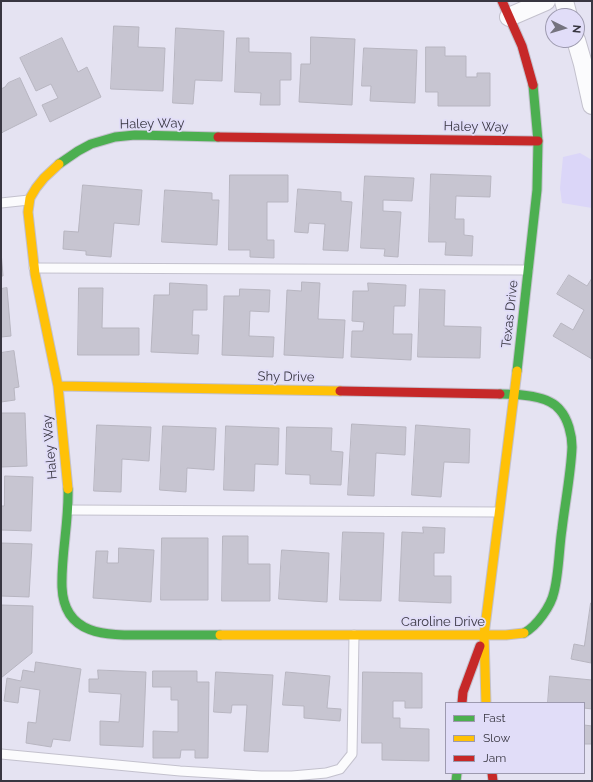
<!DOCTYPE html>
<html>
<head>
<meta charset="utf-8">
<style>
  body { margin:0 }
  #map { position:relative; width:593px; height:782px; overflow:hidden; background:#e5e3f2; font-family:Raleway,sans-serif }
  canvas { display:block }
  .frame { position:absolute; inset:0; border:2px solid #383641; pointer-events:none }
  .legend { position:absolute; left:445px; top:702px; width:140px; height:72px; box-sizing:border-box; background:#e1ddf8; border:1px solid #9d9aaf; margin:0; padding:5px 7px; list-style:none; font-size:12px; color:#383641 }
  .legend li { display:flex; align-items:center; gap:8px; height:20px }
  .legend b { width:20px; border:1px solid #9d9aaf }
  .north { position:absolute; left:545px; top:8px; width:40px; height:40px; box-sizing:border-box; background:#e1ddf8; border:1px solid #9d9aaf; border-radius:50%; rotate:95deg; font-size:11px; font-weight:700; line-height:16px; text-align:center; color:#383641 }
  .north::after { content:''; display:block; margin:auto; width:14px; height:18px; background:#75737f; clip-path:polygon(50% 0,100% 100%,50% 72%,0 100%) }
</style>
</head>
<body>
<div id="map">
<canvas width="593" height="782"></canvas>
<div class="frame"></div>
<ul class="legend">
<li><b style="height:5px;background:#4caf50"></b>Fast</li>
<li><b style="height:5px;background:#ffc107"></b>Slow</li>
<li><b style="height:5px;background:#c62828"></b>Jam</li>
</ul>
<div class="north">N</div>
</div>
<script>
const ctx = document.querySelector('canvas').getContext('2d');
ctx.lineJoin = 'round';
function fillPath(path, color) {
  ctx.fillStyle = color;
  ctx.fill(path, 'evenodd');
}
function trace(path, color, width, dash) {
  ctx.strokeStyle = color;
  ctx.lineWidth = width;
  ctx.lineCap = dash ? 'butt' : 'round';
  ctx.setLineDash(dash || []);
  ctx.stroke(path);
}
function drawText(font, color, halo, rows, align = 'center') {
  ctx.font = font + ' Raleway,sans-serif';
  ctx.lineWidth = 3.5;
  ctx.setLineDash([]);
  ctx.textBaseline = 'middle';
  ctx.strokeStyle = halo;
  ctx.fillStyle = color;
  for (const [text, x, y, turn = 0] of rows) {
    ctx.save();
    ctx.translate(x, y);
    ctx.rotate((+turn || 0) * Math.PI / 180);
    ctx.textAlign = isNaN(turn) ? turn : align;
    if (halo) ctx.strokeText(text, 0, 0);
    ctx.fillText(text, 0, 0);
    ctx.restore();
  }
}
const green = new Path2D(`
  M 580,153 L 592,160 L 592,208 L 562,203 L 560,188 L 563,157 Z`);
const building = new Path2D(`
  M 114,26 L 139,27 L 138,47 L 165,48 L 163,91 L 111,89 Z
  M 176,28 L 224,31 L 222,81 L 195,80 L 193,104 L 173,103 Z
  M 311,37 L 355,39 L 352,105 L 299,102 L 301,64 L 310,64 Z
  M 62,38 L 78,72 L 87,67 L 101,97 L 50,122 L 42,105 L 58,98 L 51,84 L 36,91 L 20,58 Z
  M 237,38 L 249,38 L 249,52 L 291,53 L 291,80 L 280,80 L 280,105 L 260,105 L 261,93 L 235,92 Z
  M 426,47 L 445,47 L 445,56 L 466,56 L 466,77 L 477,77 L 477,73 L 490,73 L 490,106 L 438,106 L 438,92 L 426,92 Z
  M 364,48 L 417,50 L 415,103 L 370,101 L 371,86 L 362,86 Z
  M 20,78 L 37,115 L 3,132 L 1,134 L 1,89 L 5,87 L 8,83 Z
  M 431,174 L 491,176 L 490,197 L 456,196 L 455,219 L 464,219 L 464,235 L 473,236 L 472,256 L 445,255 L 446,242 L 429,242 Z
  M 230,175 L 288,175 L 288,202 L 267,202 L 267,240 L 274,240 L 274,258 L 250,257 L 250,250 L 229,250 Z
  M 365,176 L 414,178 L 412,201 L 383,200 L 383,211 L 401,212 L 398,257 L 384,256 L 385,249 L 361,248 Z
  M 83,185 L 142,190 L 139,225 L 114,223 L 111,257 L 86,255 L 86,251 L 63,249 L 64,231 L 78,232 Z
  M 298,189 L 341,192 L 341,201 L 352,202 L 348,251 L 323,250 L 325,224 L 309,223 L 308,233 L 295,232 Z
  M 165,190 L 212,193 L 212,200 L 219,200 L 217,245 L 162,242 Z
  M 1,251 L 3,276 L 1,276 Z
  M 569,275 L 587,286 L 592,278 L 592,359 L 553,336 L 561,323 L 573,330 L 584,310 L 557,294 Z
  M 302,282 L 320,283 L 318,319 L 345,320 L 343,358 L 284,355 L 287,290 L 301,291 Z
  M 170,283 L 207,285 L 207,310 L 193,310 L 192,335 L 199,335 L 198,354 L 151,352 L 154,295 L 169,295 Z
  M 368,283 L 406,285 L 405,306 L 394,306 L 393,334 L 412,334 L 411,360 L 351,357 L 352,331 L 363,331 L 364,322 L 352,321 L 353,291 L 368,291 Z
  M 7,288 L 11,336 L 1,337 L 1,289 Z
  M 79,288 L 103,288 L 102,328 L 139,328 L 139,355 L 78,355 Z
  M 240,289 L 270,290 L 269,312 L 250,311 L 249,336 L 274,337 L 273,357 L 222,355 L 224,296 L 239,296 Z
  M 420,289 L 445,290 L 444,326 L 481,327 L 480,358 L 418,357 Z
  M 14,351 L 19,387 L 14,388 L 15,400 L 1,402 L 1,353 Z
  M 1,413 L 25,413 L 27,466 L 1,467 Z
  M 352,424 L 406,427 L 405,455 L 376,453 L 374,496 L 348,495 Z
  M 97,425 L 151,427 L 149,461 L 122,459 L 121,492 L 94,491 Z
  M 416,425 L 470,429 L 469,463 L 444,462 L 441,497 L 412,495 Z
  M 163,426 L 216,428 L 214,470 L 187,468 L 186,492 L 160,490 Z
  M 226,426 L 279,428 L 278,465 L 255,464 L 254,491 L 224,490 Z
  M 287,427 L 332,428 L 331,451 L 343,452 L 341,485 L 310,484 L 310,475 L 286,474 Z
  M 5,476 L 33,477 L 31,531 L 1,530 L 1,506 L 4,506 Z
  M 423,527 L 445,528 L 444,553 L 434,553 L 434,576 L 451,576 L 451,603 L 399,601 L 402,532 L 423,533 Z
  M 343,532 L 384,533 L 381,601 L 340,600 Z
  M 223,536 L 248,536 L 248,564 L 270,564 L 270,601 L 222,601 Z
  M 162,538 L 208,538 L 208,600 L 161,600 Z
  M 1,543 L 32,544 L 29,597 L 1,596 Z
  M 119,548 L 154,550 L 151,602 L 93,598 L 96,551 L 108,551 L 107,563 L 118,563 Z
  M 282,550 L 329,553 L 327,602 L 279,599 Z
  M 591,603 L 592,603 L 591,663 L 571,659 L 574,644 L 584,646 Z
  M 1,605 L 33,606 L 32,653 L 1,678 Z
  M 36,662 L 81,669 L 70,741 L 53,739 L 51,747 L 26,743 L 28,722 L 36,723 L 40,690 L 20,687 L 18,703 L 4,701 L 7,678 L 21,681 L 23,670 L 34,672 Z
  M 98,670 L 146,672 L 143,747 L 100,745 L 100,721 L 119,722 L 121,694 L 89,692 L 89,679 L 98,679 Z
  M 153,671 L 197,671 L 197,682 L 209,682 L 208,758 L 195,758 L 195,750 L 181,750 L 180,758 L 153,758 L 153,731 L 178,732 L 178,700 L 171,700 L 171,687 L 153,687 Z
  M 216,672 L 273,675 L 268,752 L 244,751 L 247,705 L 232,705 L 231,713 L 214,712 Z
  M 286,672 L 330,676 L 327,708 L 341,709 L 340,721 L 304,718 L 304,706 L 283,705 Z
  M 363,672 L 422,673 L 422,708 L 405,708 L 405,701 L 393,701 L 393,718 L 400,718 L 400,728 L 429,729 L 429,761 L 382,760 L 382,743 L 362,743 Z
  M 550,676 L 592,680 L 592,709 L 584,708 L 584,703 L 548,703 Z
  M 584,725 L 592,726 L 592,744 L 584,744 Z`);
const lane = new Path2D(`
  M 1,203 L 29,200
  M 34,268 L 528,270
  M 68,510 L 499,512
  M 1,754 L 180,771 L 261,776 L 292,776 L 326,773 L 340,769 L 352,754 L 354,635`);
const street = new Path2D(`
  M 564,1 L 568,16
  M 509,17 L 546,1
  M 576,40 L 583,64 L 592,105`);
const fast = new Path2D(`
  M 59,164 L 78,151 L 91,144 L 115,137 L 135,135 L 218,137
  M 517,371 L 537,190 L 538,141 L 533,85
  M 500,394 C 518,394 549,395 560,410 C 568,419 572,435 572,447 C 571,473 565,503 562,529 C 559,548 559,573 554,592 C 551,606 537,626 524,633
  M 68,489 C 69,522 61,554 62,587 C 64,640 114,635 153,635 C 175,635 198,635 220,635
  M 456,781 L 457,773`);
const slow = new Path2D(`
  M 59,164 L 44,178 L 36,188 L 30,198 L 28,212 L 35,274 L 58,386 L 68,489
  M 58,386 L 340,391
  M 220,635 L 506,635 L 524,633
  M 486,703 L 484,635 L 517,371`);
const jam = new Path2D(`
  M 502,1 L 522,46 L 533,85
  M 218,137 L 538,141
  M 340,391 L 500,394
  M 462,703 L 463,692 L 480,646
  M 492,773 L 493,781`);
const streetNames = [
  ["Haley Way",152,124,-1],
  ["Haley Way",476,127,1],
  ["Texas Drive",510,314,-84],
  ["Shy Drive",286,377,1],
  ["Haley Way",50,447,-95],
  ["Caroline Drive",443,622]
];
fillPath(green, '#dbd6f8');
fillPath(building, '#c7c5d1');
trace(building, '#b7b5c0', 1);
trace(lane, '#c3c1cd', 11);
trace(street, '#c3c1cd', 20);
trace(fast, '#c3c1cd', 11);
trace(slow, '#c3c1cd', 11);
trace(jam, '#c3c1cd', 11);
trace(lane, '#fbfbfd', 9);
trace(street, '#fbfbfd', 18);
trace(fast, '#4caf50', 9);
trace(slow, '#ffc107', 9);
trace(jam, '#c62828', 9);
drawText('13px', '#383641', '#e1ddf8', streetNames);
</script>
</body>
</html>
